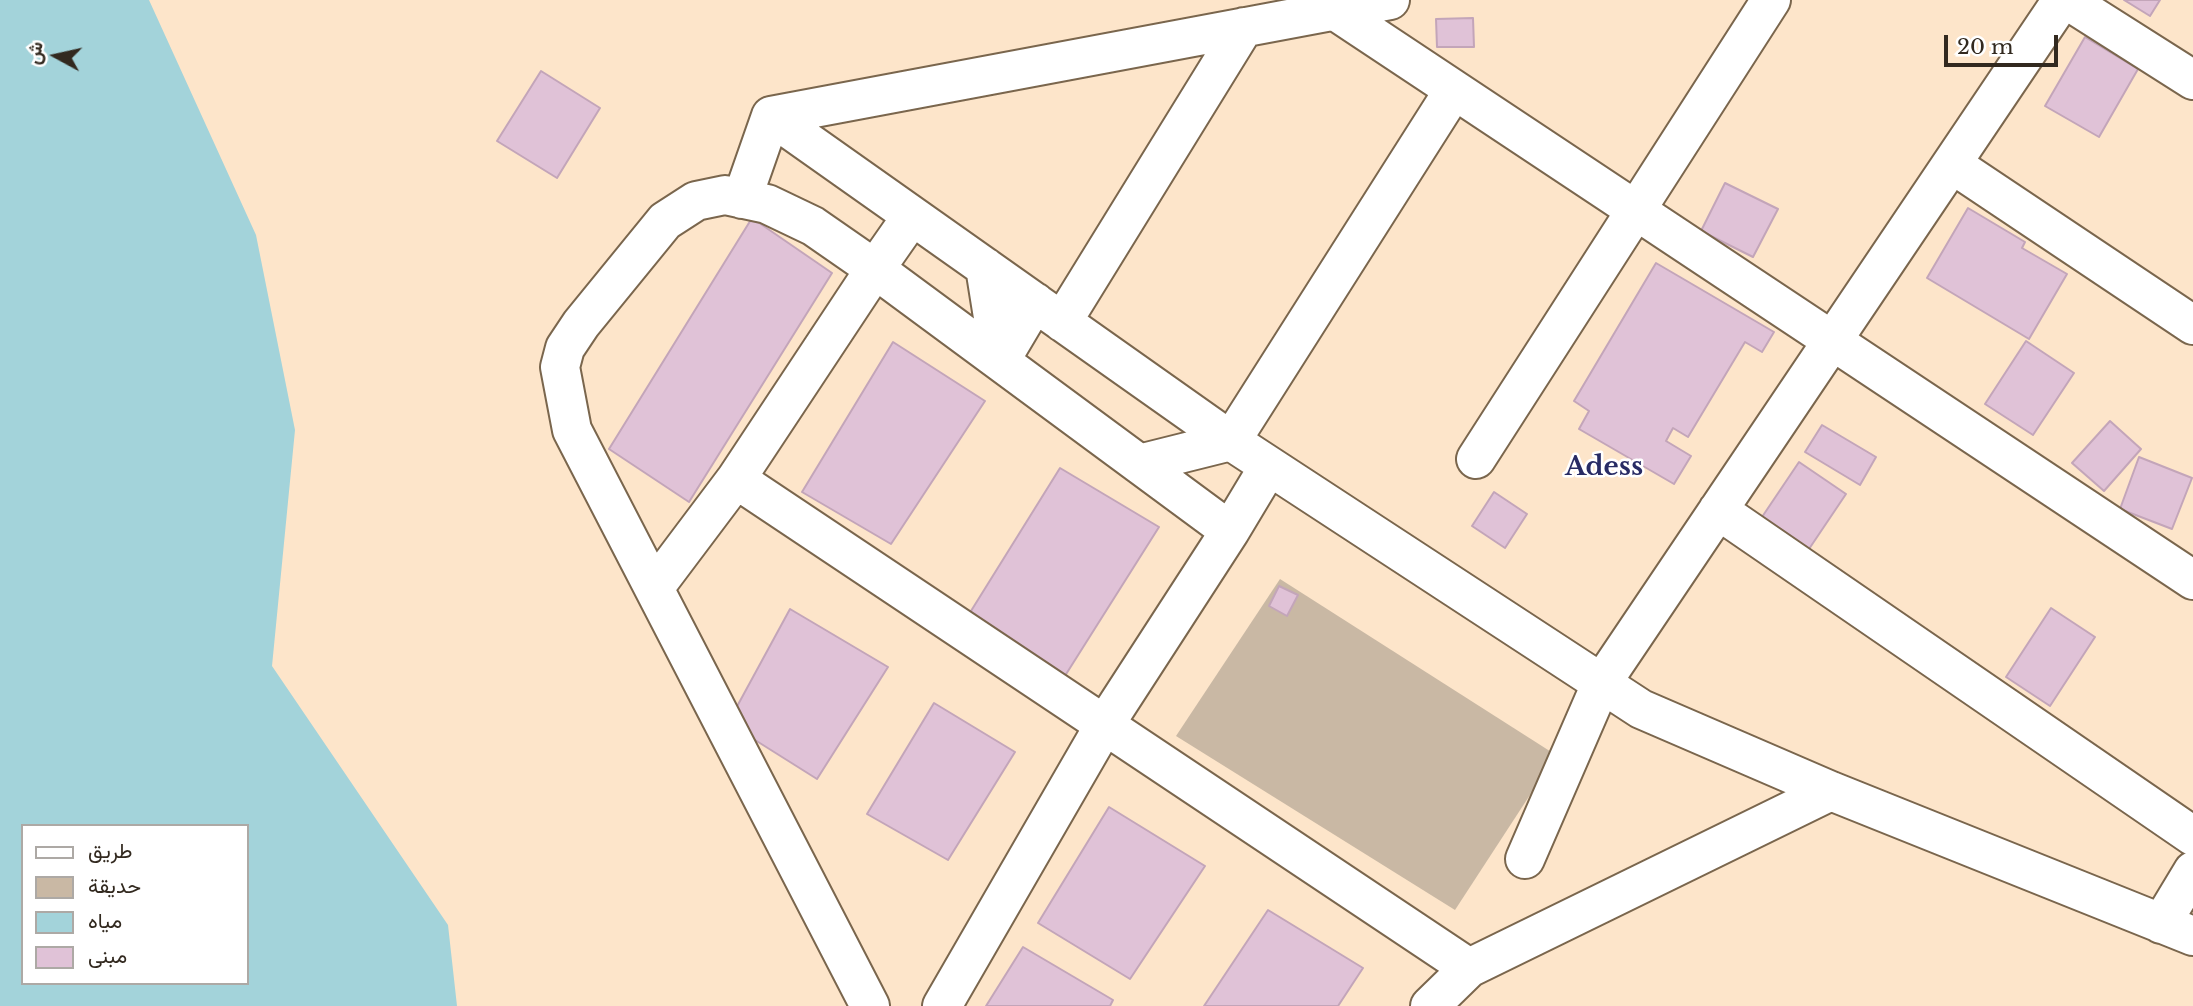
<!DOCTYPE html>
<html>
<head>
<meta charset="utf-8">
<style>
  body { margin:0 }
  #map { position:relative; width:2193px; height:1006px; overflow:hidden; background:#fde5ca; font-family:"Libre Baskerville",Vazirmatn,serif }
  canvas { display:block }
  .legend { position:absolute; left:21px; top:824px; width:228px; height:161px; box-sizing:border-box; background:#fff; border:2px solid #ada9a5; margin:0; padding:9px 12px; list-style:none; font-size:21px; color:#32291f }
  .legend li { display:flex; align-items:center; gap:14px; height:35px }
  .legend b { width:35px; border:2px solid #ada9a5 }
  .north { position:absolute; left:21px; top:21px; width:70px; height:70px; -webkit-text-stroke:5px #fff; paint-order:stroke; rotate:278deg; font-size:19px; font-weight:700; line-height:28px; text-align:center; color:#32291f }
  .north::after { content:''; display:block; margin:auto; width:24px; height:32px; background:#32291f; clip-path:polygon(50% 0,100% 100%,50% 72%,0 100%) }
  .scale { position:absolute; left:1944px; top:35px; width:114px; height:32px; box-sizing:border-box; border:4px solid #32291f; border-top:0; padding-left:9px; font-size:21px; line-height:24px; white-space:nowrap; color:#32291f; -webkit-text-stroke:5px #fff; paint-order:stroke }
</style>
</head>
<body>
<div id="map">
<canvas width="2193" height="1006"></canvas>
<ul class="legend">
<li><b style="height:9px;background:#fff"></b>طريق</li>
<li><b style="height:19px;background:#c9b8a4"></b>حديقة</li>
<li><b style="height:19px;background:#a3d3da"></b>مياه</li>
<li><b style="height:19px;background:#e0c2d7"></b>مبنى</li>
</ul>
<div class="north">ش</div>
<div class="scale">20 m</div>
</div>
<script>
const ctx = document.querySelector('canvas').getContext('2d');
ctx.lineJoin = 'round';
function fillPath(path, color) {
  ctx.fillStyle = color;
  ctx.fill(path, 'evenodd');
}
function trace(path, color, width, dash) {
  ctx.strokeStyle = color;
  ctx.lineWidth = width;
  ctx.lineCap = dash ? 'butt' : 'round';
  ctx.setLineDash(dash || []);
  ctx.stroke(path);
}
function drawText(font, color, halo, rows, align = 'center') {
  ctx.font = font + ' "Libre Baskerville",serif';
  ctx.lineWidth = 5;
  ctx.setLineDash([]);
  ctx.textBaseline = 'middle';
  ctx.strokeStyle = halo;
  ctx.fillStyle = color;
  for (const [text, x, y, turn = 0] of rows) {
    ctx.save();
    ctx.translate(x, y);
    ctx.rotate((+turn || 0) * Math.PI / 180);
    ctx.textAlign = isNaN(turn) ? turn : align;
    if (halo) ctx.strokeText(text, 0, 0);
    ctx.fillText(text, 0, 0);
    ctx.restore();
  }
}
const green = new Path2D(`
  M 1280,579 L 1556,755 L 1455,910 L 1176,736 Z`);
const water = new Path2D(`
  M 0,0 L 149,0 L 256,235 L 295,430 L 272,666 L 448,925 L 457,1006 L 0,1006 ZM 23,826 L 247,826 L 247,983 L 23,983 Z`);
const building = new Path2D(`
  M 2124,0 L 2160,0 L 2150,16 Z
  M 1473,18 L 1474,47 L 1437,47 L 1436,19 Z
  M 2085,37 L 2138,69 L 2099,137 L 2045,106 Z
  M 541,71 L 600,108 L 557,178 L 497,141 Z
  M 1725,183 L 1778,209 L 1753,257 L 1701,231 Z
  M 1968,208 L 2025,242 L 2022,248 L 2067,274 L 2029,339 L 1927,278 Z
  M 752,218 L 832,273 L 689,502 L 609,449 Z
  M 1656,263 L 1774,332 L 1762,352 L 1745,342 L 1688,437 L 1673,428 L 1666,441 L 1691,456 L 1674,484 L 1579,429 L 1589,411 L 1574,401 Z
  M 2026,341 L 2074,373 L 2033,435 L 1985,404 Z
  M 893,342 L 985,401 L 891,544 L 802,492 Z
  M 2110,421 L 2141,449 L 2104,491 L 2072,463 Z
  M 1822,425 L 1876,457 L 1860,485 L 1805,452 Z
  M 2139,457 L 2192,478 L 2172,529 L 2120,509 Z
  M 1799,462 L 1846,494 L 1809,549 L 1762,517 Z
  M 1060,468 L 1159,527 L 1063,679 L 966,619 Z
  M 1494,492 L 1527,514 L 1505,548 L 1472,526 Z
  M 1279,586 L 1298,595 L 1287,616 L 1269,606 Z
  M 2051,608 L 2095,637 L 2050,706 L 2006,677 Z
  M 790,609 L 888,667 L 817,779 L 728,723 Z
  M 934,703 L 1015,752 L 948,860 L 867,814 Z
  M 1109,807 L 1205,866 L 1130,979 L 1038,923 Z
  M 1268,910 L 1363,968 L 1338,1006 L 1204,1006 Z
  M 1023,947 L 1113,1000 L 1110,1006 L 986,1006 Z`);
const street = new Path2D(`
  M 2067,0 L 2193,80
  M 1334,10 L 2193,580
  M 771,116 L 1231,441 L 1641,709 L 1831,791 L 2193,936
  M 771,116 L 1390,0
  M 1952,164 L 2193,325
  M 742,199 L 771,116
  M 985,267 L 1000,361 L 1035,302
  M 1062,322 L 1244,27
  M 1476,459 L 1771,0
  M 1139,464 L 1231,441 L 1454,90
  M 1718,510 L 2193,836
  M 1230,531 L 875,269 L 736,479 L 1469,968 L 1430,1006
  M 654,588 L 736,479
  M 1525,859 L 1601,684 L 2062,0
  M 2161,924 L 2193,871
  M 1469,968 L 1831,791
  M 870,1006 L 572,430 L 560,367 L 565,348 L 581,324 L 665,221 L 696,201 L 725,195 L 767,204 L 813,226 L 875,269 L 912,216
  M 942,1006 L 1105,724 L 1230,531 L 1269,466`);
const quarterNames = [
  ["Adess",1604,468]
];
fillPath(green, '#c9b8a4');
fillPath(water, '#a3d3da');
fillPath(building, '#e0c2d7');
trace(building, '#c3a5b9', 2);
trace(street, '#7a664d', 42);
trace(street, '#fff', 38);
drawText('bold 26px', '#282b64', '#fff', quarterNames);
</script>
</body>
</html>
